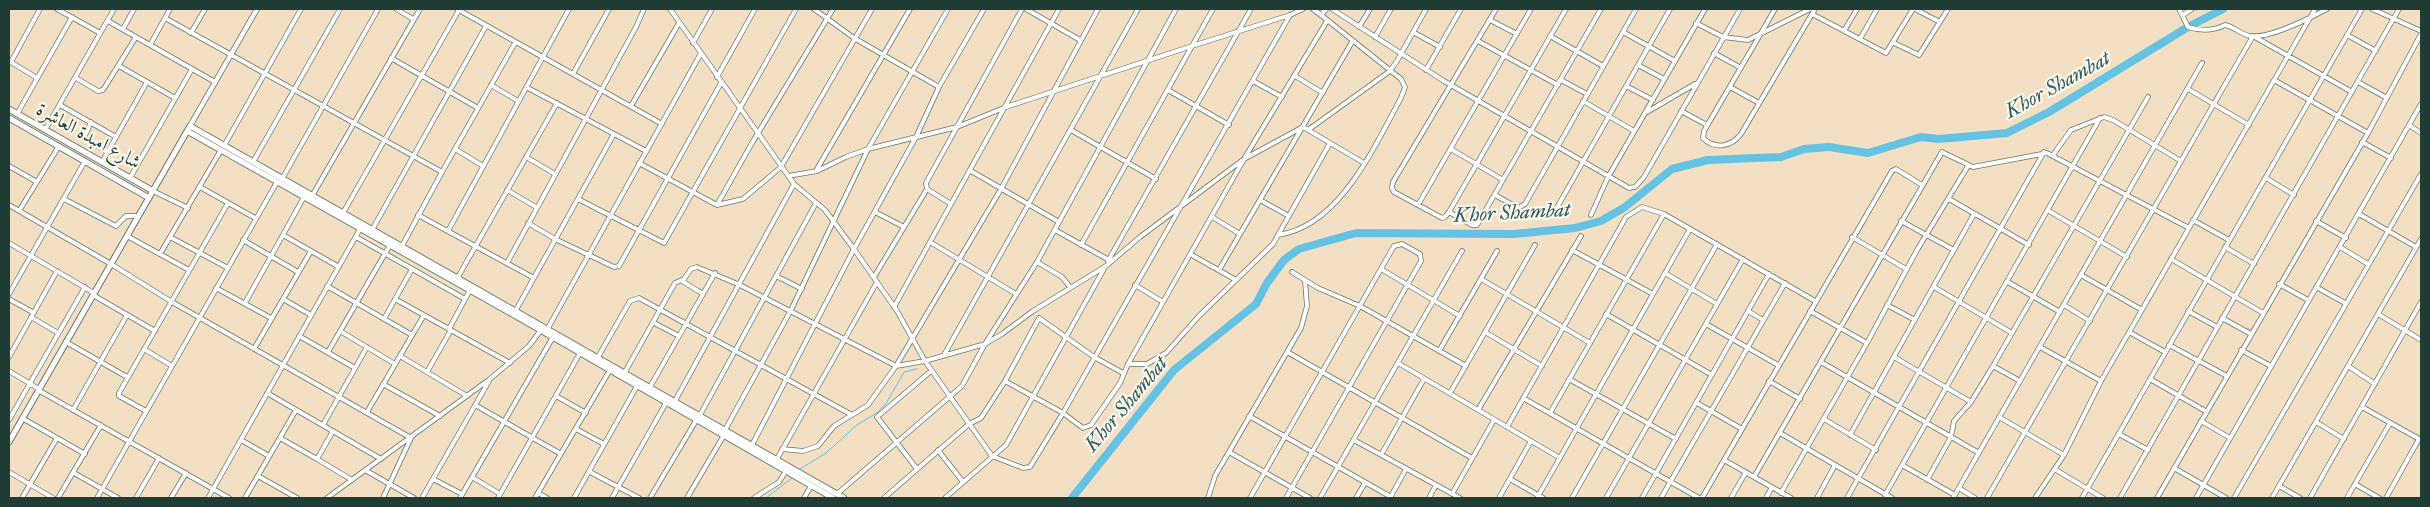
<!DOCTYPE html>
<html>
<head>
<meta charset="utf-8">
<style>
  body { margin:0 }
  #map { position:relative; width:2430px; height:507px; overflow:hidden; background:#f3e0c4; font-family:"IM FELL Great Primer",serif }
  canvas { display:block }
  .frame { position:absolute; inset:0; border:10px solid #1f3d34; pointer-events:none }
</style>
</head>
<body>
<div id="map">
<canvas width="2430" height="507"></canvas>
<div class="frame"></div>
</div>
<script>
const ctx = document.querySelector('canvas').getContext('2d');
ctx.lineJoin = 'round';
function trace(path, color, width, dash) {
  ctx.strokeStyle = color;
  ctx.lineWidth = width;
  ctx.lineCap = dash ? 'butt' : 'round';
  ctx.setLineDash(dash || []);
  ctx.stroke(path);
}
function drawText(font, color, halo, rows, align = 'center') {
  ctx.font = font + ' "IM FELL Great Primer",Amiri,serif';
  ctx.lineWidth = 4.5;
  ctx.setLineDash([]);
  ctx.textBaseline = 'middle';
  ctx.strokeStyle = halo;
  ctx.fillStyle = color;
  for (const [text, x, y, turn = 0] of rows) {
    ctx.save();
    ctx.translate(x, y);
    ctx.rotate((+turn || 0) * Math.PI / 180);
    ctx.textAlign = isNaN(turn) ? turn : align;
    if (halo) ctx.strokeText(text, 0, 0);
    ctx.fillText(text, 0, 0);
    ctx.restore();
  }
}
const stream = new Path2D(`
  M 800,469 L 826,453 L 857,425 L 878,412 L 887,402 L 904,372 L 917,369
  M 766,498 L 792,478`);
const river = new Path2D(`
  M 1072,498 L 1174,370 L 1256,304 L 1267,283 L 1284,260 L 1299,249 L 1356,233 L 1514,234 L 1575,228 L 1601,221 L 1625,207 L 1672,169 L 1708,160 L 1781,157 L 1804,149 L 1829,147 L 1868,153 L 1921,137 L 1939,139 L 2007,133 L 2049,112 L 2188,27 L 2223,9`);
const minor = new Path2D(`
  M 57,9 L 100,33
  M 396,9 L 413,19
  M 457,9 L 662,124
  M 670,9 L 794,184 L 825,210 L 854,249 L 897,311 L 925,361 L 992,456 L 1023,468 L 1030,467 L 1063,413 L 1290,15
  M 814,9 L 854,38 L 939,87
  M 1026,9 L 1080,40
  M 1332,9 L 1444,81 L 1629,188 L 1635,187 L 1644,177 L 1740,9
  M 1496,9 L 1393,182 L 1392,188 L 1394,192 L 1442,218 L 1445,217 L 1449,212 L 1566,9
  M 1775,9 L 1704,131 L 1703,138 C 1715,150 1731,147 1741,134 L 1815,9
  M 1915,9 L 1940,22
  M 2179,9 L 2188,27 C 2200,31 2213,31 2225,25 C 2235,27 2240,34 2250,36 C 2269,39 2310,18 2327,9
  M 2372,9 L 2421,31
  M 1812,14 L 1886,53 L 1913,9
  M 2183,15 L 2192,9
  M 165,18 L 442,172 L 402,246
  M 1490,20 L 1517,34
  M 108,21 L 215,82
  M 1696,23 L 1723,37 L 1748,40 L 1810,9
  M 1359,27 L 1370,9
  M 123,29 L 134,9
  M 1844,31 L 1857,9
  M 1413,32 L 1440,47
  M 1623,32 L 1675,61
  M 191,33 L 205,9
  M 1550,36 L 1603,66
  M 2349,36 L 2376,51
  M 1375,37 L 1391,9
  M 1860,39 L 1877,9
  M 1478,41 L 1558,85
  M 693,43 L 712,9
  M 1894,43 L 1919,55 L 1948,9
  M 150,45 L 170,9
  M 1714,53 L 1741,68
  M 391,58 L 478,108
  M 9,61 L 37,78
  M 11,62 L 40,9
  M 1638,65 L 1664,79
  M 119,66 L 175,98
  M 1426,70 L 1461,9
  M 574,72 L 609,9
  M 1295,76 L 1323,93
  M 717,77 L 755,9
  M 76,78 L 98,91 L 103,90 L 136,37
  M 1561,80 L 1587,94
  M 2274,80 L 2368,133
  M 1253,81 L 1282,97
  M 2358,82 L 2387,98
  M 491,85 L 518,101
  M 1626,86 L 1653,100
  M 526,87 L 646,151
  M 1730,87 L 1759,103
  M 2188,89 L 2249,125
  M 1168,90 L 1229,125
  M 1583,101 L 1634,131
  M 60,105 L 116,137
  M 631,106 L 679,23
  M 1681,111 L 1707,125
  M 1647,112 L 1695,84
  M 17,114 L 72,17
  M 91,122 L 84,138 L 107,152
  M 2409,125 L 2421,133
  M 45,130 L 114,9
  M 1071,130 L 1156,179
  M 1308,130 L 1390,71 L 1397,61 L 1426,9
  M 2362,142 L 2391,158
  M 224,146 L 301,9
  M 455,149 L 483,166
  M 1451,149 L 1503,180
  M 2053,155 L 2071,130 L 2104,117 L 2113,120 L 2181,161
  M 526,157 L 555,174
  M 102,162 L 147,82
  M 253,162 L 340,9
  M 639,163 L 717,205 L 743,199 L 781,167 L 872,9
  M 9,166 L 37,182
  M 817,169 L 910,9
  M 971,171 L 1059,222
  M 442,172 L 515,43
  M 788,176 L 817,171 L 846,157 L 868,149 L 957,127 L 1006,107 L 1192,46 L 1213,9
  M 130,178 L 192,69
  M 2266,178 L 2294,195
  M 282,179 L 378,9
  M 200,187 L 255,218
  M 507,190 L 536,207
  M 153,191 L 188,208
  M 1495,195 L 1518,208 L 1525,204 L 1636,9
  M 312,196 L 420,9
  M 64,199 L 116,226 L 126,216 L 138,216
  M 578,199 L 664,243 L 796,9
  M 1949,199 L 2029,245
  M 1260,200 L 1289,216
  M 951,204 L 927,189 L 926,183 L 1022,9
  M 9,205 L 111,264 L 172,302 L 411,438 L 383,498
  M 717,205 L 752,143 L 833,9
  M 1418,205 L 1531,9
  M 19,211 L 59,146
  M 1555,211 L 1670,9
  M 2049,211 L 2127,257
  M 875,212 L 904,227
  M 1449,212 L 1472,225 L 1477,225 L 1601,9
  M 343,213 L 459,10
  M 2359,214 L 2416,247
  M 418,215 L 534,278
  M 1591,215 L 1608,177 L 1705,9
  M 1212,217 L 1240,234
  M 2193,220 L 2229,240
  M 1901,221 L 1954,250
  M 2316,221 L 2346,238
  M 528,223 L 555,239 L 614,267 L 619,266 L 721,83
  M 372,230 L 486,26
  M 1055,230 L 1109,260
  M 448,231 L 569,9
  M 283,235 L 339,267
  M 1278,235 C 1340,226 1374,147 1401,98 L 1405,87 L 1401,79 L 1321,15
  M 127,236 L 189,270
  M 170,237 L 228,268
  M 356,237 L 465,299
  M 1852,237 L 1906,269
  M 243,240 L 298,272
  M 930,242 L 1016,294
  M 9,243 L 94,293
  M 1081,245 L 1192,46 L 1290,15 L 1303,9
  M 2225,247 L 2254,264
  M 2340,247 L 2368,264
  M 1572,250 L 1653,294
  M 160,254 L 221,150
  M 1190,254 L 1236,280
  M 2171,259 L 2263,313
  M 1108,261 L 1251,9
  M 1037,262 L 1062,277 L 1070,287
  M 507,263 L 636,27 L 644,9
  M 1381,269 L 1460,316
  M 1219,270 L 1352,42
  M 1292,272 L 1318,288 L 1360,306 L 1466,366
  M 1665,273 L 1717,304
  M 2081,275 L 2142,310
  M 776,276 L 802,289
  M 458,277 L 557,103
  M 874,277 L 927,189
  M 1481,279 L 1590,343
  M 682,281 L 703,294
  M 2008,282 L 2060,312
  M 2279,284 L 2308,300
  M 1135,285 L 1163,302
  M 327,286 L 412,335
  M 1934,287 L 2012,333
  M 2316,287 L 2345,303
  M 216,288 L 271,318
  M 9,294 L 85,161
  M 93,295 L 155,331
  M 9,299 L 34,313
  M 283,299 L 311,315
  M 395,299 L 510,363
  M 245,303 L 304,197
  M 1887,305 L 1915,320
  M 2064,305 L 2090,321
  M 894,307 L 1059,9
  M 516,310 L 614,134
  M 1748,311 L 1763,320
  M 1810,311 L 1867,343
  M 2188,311 L 2217,327
  M 1606,314 L 1712,375
  M 2378,314 L 2421,340
  M 31,317 L 58,333
  M 2222,318 L 2251,334
  M 384,319 L 412,269
  M 654,323 L 679,336
  M 1706,324 L 1778,365
  M 548,328 L 701,53
  M 449,329 L 470,290
  M 340,331 L 395,364
  M 1485,332 L 1542,366
  M 2129,332 L 2165,352
  M 299,336 L 355,368
  M 66,342 L 127,377
  M 2169,345 L 2227,376
  M 2040,347 L 2101,381
  M 144,349 L 172,366
  M 254,349 L 311,251
  M 2241,350 L 2271,366
  M 1439,351 L 1497,251
  M 328,352 L 390,245
  M 1289,353 L 1472,458
  M 944,355 L 1138,9
  M 400,356 L 467,396
  M 9,357 L 57,271
  M 598,357 L 630,301 L 639,298 L 852,415
  M 1894,357 L 1971,402
  M 1821,362 L 1979,453
  M 1398,363 L 1560,458
  M 1128,364 L 1147,364 L 1166,353 L 1199,316 L 1273,244 L 1330,143
  M 1993,366 L 2020,381
  M 2348,366 L 2375,384
  M 9,371 L 39,389
  M 427,372 L 451,330
  M 625,372 L 675,283 L 684,279 L 691,269 L 697,267 L 740,285 L 896,366 L 1001,189 L 1098,9
  M 1569,379 L 1676,439
  M 2150,379 L 2207,412
  M 1005,381 L 1063,413 L 1083,428 L 1091,425 L 1120,383 L 1128,364 L 1244,159 L 1327,21
  M 1769,381 L 1800,399
  M 383,384 L 440,416
  M 650,387 L 715,273
  M 38,390 L 229,498
  M 267,393 L 381,459
  M 1450,393 L 1535,245
  M 556,396 L 586,413
  M 1523,398 L 1699,498
  M 675,401 L 794,184
  M 1697,403 L 1742,429
  M 475,405 L 561,454
  M 2362,407 L 2421,440
  M 73,410 L 127,315
  M 1478,410 L 1581,236
  M 146,411 L 119,396 L 119,393 L 228,203
  M 367,412 L 424,315
  M 1550,413 L 1664,214 L 1815,301
  M 700,415 L 816,203
  M 1249,416 L 1391,497
  M 1999,417 L 2064,455
  M 22,418 L 85,454
  M 1824,419 L 1876,450
  M 9,420 L 85,287
  M 2201,421 L 2230,438
  M 2316,422 L 2344,439
  M 323,425 L 367,347
  M 1507,427 L 1626,217 L 1642,207 L 1664,214
  M 576,429 L 604,444
  M 725,430 L 791,310 L 868,149 L 948,9
  M 333,431 L 317,459 L 352,480
  M 1780,433 L 1892,498
  M 2119,434 L 2148,450
  M 1850,435 L 1974,214
  M 280,438 L 317,459
  M 241,440 L 269,456
  M 1354,440 L 1460,498
  M 752,445 L 854,249 L 916,137 L 939,87 L 984,9
  M 782,449 L 803,451 L 818,446 L 834,426 L 868,405 L 896,366 L 925,361 L 985,344 L 1002,334 L 1033,311 L 1106,266 L 1140,237 L 1244,159 L 1303,127 L 1364,163
  M 938,450 L 963,482
  M 1229,452 L 1310,498
  M 1381,455 L 1424,379
  M 777,459 L 877,282
  M 1724,460 L 1791,498
  M 1902,465 L 1955,495
  M 2174,468 L 2226,498
  M 917,469 L 877,417 L 931,371
  M 365,470 L 414,498
  M 2056,470 L 2103,498
  M 9,472 L 53,498
  M 590,472 L 639,498
  M 74,473 L 118,498
  M 258,476 L 297,498
  M 472,477 L 500,494
  M 1754,477 L 1942,152 L 1973,167 L 2047,153 L 2189,228
  M 433,479 L 462,494
  M 1510,479 L 1543,498
  M 1927,480 L 1951,437 L 1954,421 L 1971,402 L 1993,366 L 2148,97
  M 2355,484 L 2379,498
  M 2279,486 L 2300,498
  M 1959,488 L 1975,498
  M 538,493 L 547,498
  M 1781,493 L 1867,343 L 1917,250 L 1968,166
  M 837,494 L 962,386 L 985,344 L 1037,262 L 1176,9
  M 1452,494 L 1494,420
  M 1885,495 L 2100,118
  M 22,498 L 57,438
  M 58,498 L 101,425
  M 97,498 L 277,182
  M 136,498 L 159,458
  M 171,498 L 186,473
  M 208,498 L 360,229
  M 245,498 L 296,410
  M 327,498 L 490,379 L 529,346 L 541,330
  M 422,498 L 489,381
  M 460,498 L 553,337
  M 498,498 L 580,353
  M 535,498 L 610,370
  M 574,498 L 637,386
  M 612,498 L 666,403
  M 650,498 L 697,419
  M 687,498 L 724,435
  M 754,498 L 779,482 L 786,471
  M 804,498 L 811,486
  M 884,498 L 969,424 L 981,418 L 1005,381 L 1039,318 L 1094,357 L 1123,373
  M 945,498 L 1006,445 L 1105,267
  M 1208,498 L 1215,476 L 1301,328 L 1307,306 L 1305,281
  M 1250,498 L 1394,246 L 1402,244 L 1420,254 L 1421,261 L 1286,498
  M 1320,498 L 1462,251
  M 1356,498 L 1365,483
  M 1390,498 L 1406,469
  M 1429,498 L 1436,485
  M 1499,498 L 1531,441
  M 1537,498 L 1690,229
  M 1572,498 L 1717,244
  M 1606,498 L 1743,259
  M 1642,498 L 1769,274
  M 1661,498 L 1785,283
  M 1702,498 L 1892,171 L 1896,169 L 1922,185
  M 1731,498 L 1746,472
  M 1766,498 L 1772,487
  M 1817,498 L 1835,465
  M 1847,498 L 2044,152
  M 1953,498 L 2202,63
  M 1987,498 L 2253,36 L 2352,92
  M 2035,498 L 2064,455 L 2101,381 L 2315,9
  M 2082,498 L 2362,9
  M 2120,498 L 2399,9
  M 2157,498 L 2368,133 L 2421,34
  M 2196,498 L 2421,104
  M 2234,498 L 2421,174
  M 2272,498 L 2421,239
  M 2310,498 L 2421,302
  M 2347,498 L 2390,423
  M 2386,498 L 2419,439`);
const tertiary = new Path2D(`
  M 1313,9 L 1321,15 L 1326,9
  M 190,126 L 257,9`);
const secondary = new Path2D(`
  M 9,109 L 153,191
  M 9,118 L 149,198
  M 187,131 L 523,320 L 833,498
  M 9,442 L 190,126 L 844,498`);
const streetNames = [
  ["شارع امبدة العاشرة",88,137,29]
];
const waterNames = [
  ["Khor Shambat",2058,86,-29],
  ["Khor Shambat",1512,214,-3],
  ["Khor Shambat",1127,405,-50]
];
trace(stream, '#65c2e3', 1);
trace(river, '#65c2e3', 8);
trace(minor, '#697666', 5.5);
trace(tertiary, '#697666', 6);
trace(secondary, '#697666', 7);
trace(minor, '#fff', 4);
trace(tertiary, '#fff', 4.5);
trace(secondary, '#fff', 5);
drawText('19px', '#1f3d34', '#fbf7ec', streetNames);
drawText('italic 20px', '#305e60', '#fbf7ec', waterNames);
</script>
</body>
</html>
